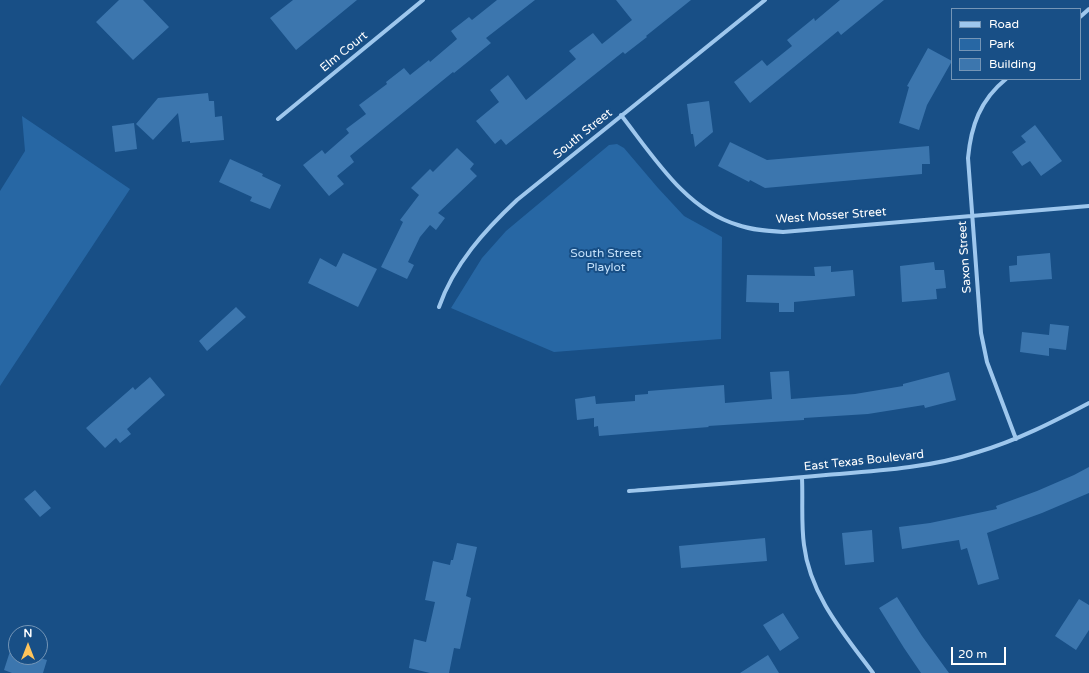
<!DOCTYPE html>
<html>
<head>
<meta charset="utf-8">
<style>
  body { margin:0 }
  #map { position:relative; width:1089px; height:673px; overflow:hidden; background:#184f86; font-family:"Varela Round",sans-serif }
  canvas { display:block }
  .legend { position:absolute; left:951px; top:8px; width:130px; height:72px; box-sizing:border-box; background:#184f86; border:1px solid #7495b6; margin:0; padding:5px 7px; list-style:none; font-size:12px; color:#fff }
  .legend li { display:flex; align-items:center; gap:8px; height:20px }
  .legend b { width:20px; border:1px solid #7495b6 }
  .north { position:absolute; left:8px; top:625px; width:40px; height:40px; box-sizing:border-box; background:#184f86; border:1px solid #7495b6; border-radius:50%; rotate:0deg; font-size:11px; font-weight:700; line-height:16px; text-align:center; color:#fff }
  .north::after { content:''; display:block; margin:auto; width:14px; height:18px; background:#ffc45a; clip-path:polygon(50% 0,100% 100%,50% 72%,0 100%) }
  .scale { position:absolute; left:951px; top:647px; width:55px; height:18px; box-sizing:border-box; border:2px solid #fff; border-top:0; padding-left:5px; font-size:12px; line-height:14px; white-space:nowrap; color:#fff; -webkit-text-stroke:3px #184f86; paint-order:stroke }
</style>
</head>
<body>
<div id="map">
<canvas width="1089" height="673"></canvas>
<ul class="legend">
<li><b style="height:5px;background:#9ec7ed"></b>Road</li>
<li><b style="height:11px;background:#2767a4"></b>Park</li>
<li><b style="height:11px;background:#3c76ae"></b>Building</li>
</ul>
<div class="north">N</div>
<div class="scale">20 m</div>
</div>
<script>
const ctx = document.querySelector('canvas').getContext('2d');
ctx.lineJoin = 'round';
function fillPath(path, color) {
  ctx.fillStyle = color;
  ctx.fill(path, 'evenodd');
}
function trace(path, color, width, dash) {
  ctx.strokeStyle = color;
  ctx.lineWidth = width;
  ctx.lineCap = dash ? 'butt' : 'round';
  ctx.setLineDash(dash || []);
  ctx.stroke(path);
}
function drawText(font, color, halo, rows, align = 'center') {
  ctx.font = font + ' "Varela Round",sans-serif';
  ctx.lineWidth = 4;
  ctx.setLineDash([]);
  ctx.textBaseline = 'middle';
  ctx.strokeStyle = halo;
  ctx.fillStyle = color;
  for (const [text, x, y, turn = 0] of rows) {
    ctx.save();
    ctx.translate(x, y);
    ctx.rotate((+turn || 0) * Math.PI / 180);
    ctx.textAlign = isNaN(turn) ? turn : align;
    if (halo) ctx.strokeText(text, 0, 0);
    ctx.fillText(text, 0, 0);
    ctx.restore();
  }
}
const green = new Path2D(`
  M 22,116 L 130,189 L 0,386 L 0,191 L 25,151 Z
  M 617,144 L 624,148 L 658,188 L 684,216 L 722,237 L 721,339 L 554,352 L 451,308 L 482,258 L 506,231 L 609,145 Z`);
const building = new Path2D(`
  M 119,0 L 143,0 L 169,27 L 133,60 L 96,22 Z
  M 293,0 L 357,0 L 296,50 L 270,18 Z
  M 497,0 L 535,0 L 486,38 L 491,43 L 454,73 L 453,72 L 350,156 L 354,162 L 337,176 L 344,184 L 329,196 L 303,165 L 322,150 L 325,154 L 349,133 L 346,129 L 366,114 L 359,105 L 387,84 L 386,82 L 404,68 L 410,75 L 429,60 L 430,62 L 457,39 L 451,31 L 469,17 L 472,20 Z
  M 616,0 L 691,0 L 646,36 L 647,37 L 625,54 L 623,52 L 506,145 L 501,139 L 495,144 L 476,121 L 499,102 L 490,90 L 508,75 L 526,100 L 576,59 L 569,51 L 593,33 L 602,44 L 632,20 Z
  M 840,0 L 884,0 L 841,35 L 838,31 L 750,103 L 734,82 L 762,60 L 767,66 L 792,46 L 787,40 L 814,18 L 815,21 Z
  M 928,48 L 952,61 L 927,105 L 919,130 L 899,123 L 909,87 L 907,86 Z
  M 208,93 L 209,101 L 214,101 L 215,117 L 222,116 L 224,140 L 190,143 L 190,141 L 182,142 L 178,113 L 153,140 L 136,124 L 158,98 Z
  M 709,101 L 713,132 L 695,147 L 693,134 L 691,134 L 687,104 Z
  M 134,123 L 137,149 L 115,152 L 112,126 Z
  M 1035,125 L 1062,161 L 1041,176 L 1030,161 L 1022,166 L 1012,152 L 1026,142 L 1021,136 Z
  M 730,142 L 767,160 L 929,146 L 930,164 L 922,164 L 922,174 L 765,188 L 750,180 L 749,182 L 718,166 Z
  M 457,148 L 474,164 L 470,169 L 477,176 L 438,213 L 445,218 L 436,230 L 430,225 L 420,237 L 408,262 L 414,265 L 407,279 L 381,267 L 403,222 L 400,220 L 419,195 L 411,188 L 430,169 L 433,172 Z
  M 230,159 L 263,174 L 262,176 L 281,185 L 270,209 L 250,201 L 252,197 L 219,182 Z
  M 343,253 L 377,269 L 358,307 L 308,283 L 320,258 L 336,267 Z
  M 1050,253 L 1052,279 L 1010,282 L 1009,266 L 1017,265 L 1017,256 Z
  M 934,262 L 935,270 L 944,270 L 946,288 L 936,289 L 937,299 L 902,302 L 900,266 Z
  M 831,266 L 831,272 L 853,270 L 855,296 L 794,302 L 794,312 L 779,312 L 779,303 L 746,302 L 747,275 L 815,276 L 814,267 Z
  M 236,307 L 246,317 L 207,351 L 199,341 Z
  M 1050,324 L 1069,326 L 1066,350 L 1049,348 L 1049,356 L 1020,352 L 1022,332 L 1049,335 Z
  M 789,371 L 791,399 L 855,394 L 903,386 L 903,384 L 949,372 L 956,400 L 925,408 L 924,405 L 868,414 L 804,418 L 804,420 L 708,426 L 709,427 L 599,436 L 598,426 L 594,427 L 594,418 L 577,420 L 575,399 L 595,396 L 596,404 L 635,401 L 635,395 L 648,394 L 648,391 L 724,385 L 725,403 L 772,399 L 770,372 Z
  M 150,377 L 165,395 L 127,429 L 131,434 L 120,443 L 116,438 L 105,448 L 86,428 L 133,387 L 135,390 Z
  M 1089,467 L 1089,493 L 1042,513 L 987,533 L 999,579 L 978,585 L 967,548 L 961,550 L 959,540 L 902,549 L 899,527 L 930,523 L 997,509 L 996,506 L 1037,491 L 1074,475 Z
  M 35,490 L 51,508 L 40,517 L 24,499 Z
  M 872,530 L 874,562 L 845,565 L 842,533 Z
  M 765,538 L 767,561 L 681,568 L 679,546 Z
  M 457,543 L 477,547 L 466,596 L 471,598 L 460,649 L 454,648 L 449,673 L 430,673 L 409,668 L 414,639 L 426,642 L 435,602 L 425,600 L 433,561 L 450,565 L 451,560 L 453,560 Z
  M 897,597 L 922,636 L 949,673 L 921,673 L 904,648 L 879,608 Z
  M 1079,599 L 1089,605 L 1089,630 L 1076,650 L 1055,636 Z
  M 783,613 L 799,638 L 780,651 L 763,625 Z
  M 12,645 L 16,646 L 16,657 L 40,657 L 40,653 L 42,654 L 40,658 L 47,660 L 43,673 L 12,673 L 4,670 Z
  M 768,655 L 779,673 L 740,673 Z`);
const street = new Path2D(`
  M 1080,17 L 1089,9
  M 1006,79 C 980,100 971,126 968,158 L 981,333 L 987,362 L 1016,439
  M 621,115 C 653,156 686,210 738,225 C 752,230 767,231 783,232 L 1089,206
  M 278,119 L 423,0
  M 439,307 C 454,264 485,230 517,200 L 765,0
  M 802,478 C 803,499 801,524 804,545 C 810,595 844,634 873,673
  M 629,491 C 694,486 760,481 826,475 C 876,471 930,468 978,452 C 1018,440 1053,422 1089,403`);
const streetNames = [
  ["Elm Court",344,52,-39],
  ["South Street",583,134,-39],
  ["West Mosser Street",831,216,-4],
  ["Saxon Street",965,257,-94],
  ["East Texas Boulevard",864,461,-6]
];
const parkNames = [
  ["South Street",606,254],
  ["Playlot",606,268]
];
fillPath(green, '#2767a4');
fillPath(building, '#3c76ae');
trace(street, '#9ec7ed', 4);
drawText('12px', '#fff', '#184f86', streetNames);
drawText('12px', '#c3e0fa', '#184f86', parkNames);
</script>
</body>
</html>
